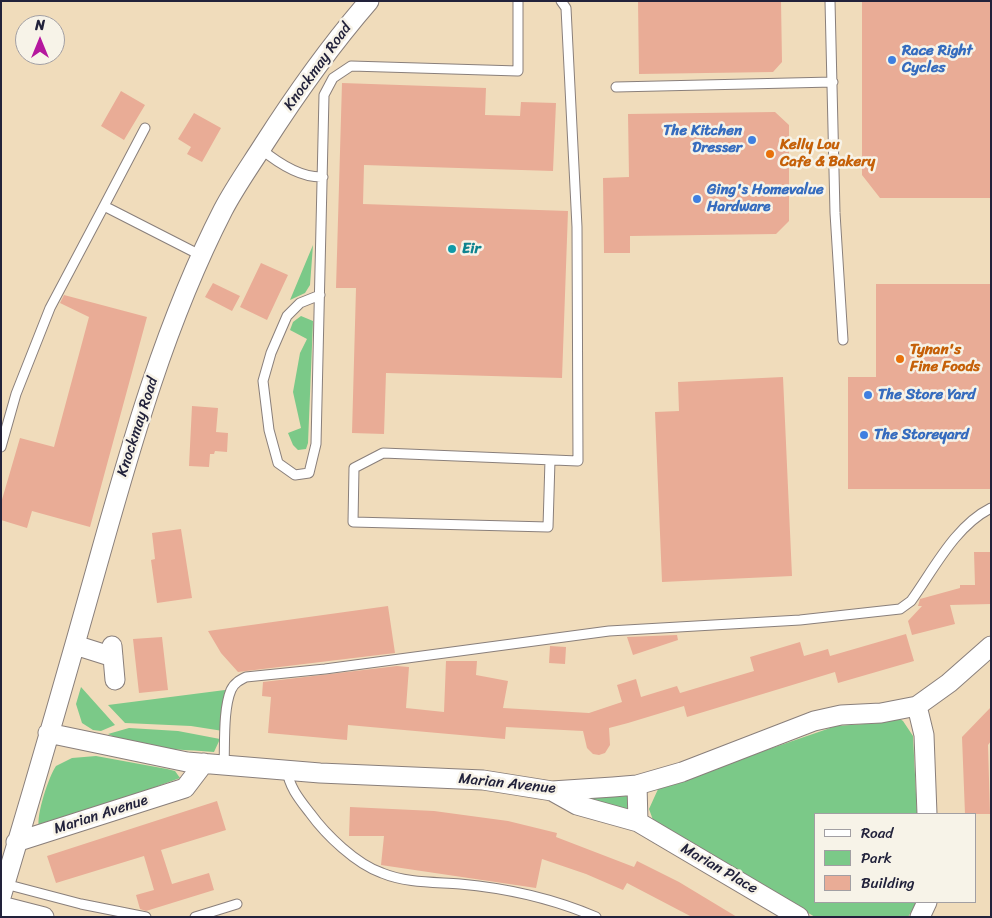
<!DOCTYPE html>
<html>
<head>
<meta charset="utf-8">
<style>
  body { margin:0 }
  #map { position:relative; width:992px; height:918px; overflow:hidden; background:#f0dcbb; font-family:Sriracha,sans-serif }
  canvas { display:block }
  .frame { position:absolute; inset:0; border:2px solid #22223b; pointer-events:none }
  .legend { position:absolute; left:814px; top:813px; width:162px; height:90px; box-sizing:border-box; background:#f7f3e8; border:1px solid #a29fa3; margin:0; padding:6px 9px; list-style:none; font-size:15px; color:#22223b }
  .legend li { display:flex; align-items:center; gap:10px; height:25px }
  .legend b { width:25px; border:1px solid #a29fa3 }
  .north { position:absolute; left:15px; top:15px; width:50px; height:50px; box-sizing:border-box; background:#f7f3e8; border:1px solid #a29fa3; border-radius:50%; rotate:0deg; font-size:14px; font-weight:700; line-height:20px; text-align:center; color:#22223b }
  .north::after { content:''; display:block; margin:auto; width:18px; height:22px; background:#b5179e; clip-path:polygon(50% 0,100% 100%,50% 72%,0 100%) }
</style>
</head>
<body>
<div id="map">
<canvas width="992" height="918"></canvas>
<div class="frame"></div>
<ul class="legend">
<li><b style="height:6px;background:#fff"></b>Road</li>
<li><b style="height:14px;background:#7bc988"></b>Park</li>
<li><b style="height:14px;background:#e9ac96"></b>Building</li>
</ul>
<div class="north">N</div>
</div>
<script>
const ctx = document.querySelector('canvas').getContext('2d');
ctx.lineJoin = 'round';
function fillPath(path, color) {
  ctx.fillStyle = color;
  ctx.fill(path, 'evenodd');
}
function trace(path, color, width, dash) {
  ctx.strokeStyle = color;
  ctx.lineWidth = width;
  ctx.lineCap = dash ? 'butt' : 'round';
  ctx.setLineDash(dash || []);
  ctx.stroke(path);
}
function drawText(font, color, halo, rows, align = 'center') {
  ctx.font = font + ' Sriracha,sans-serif';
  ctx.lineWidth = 5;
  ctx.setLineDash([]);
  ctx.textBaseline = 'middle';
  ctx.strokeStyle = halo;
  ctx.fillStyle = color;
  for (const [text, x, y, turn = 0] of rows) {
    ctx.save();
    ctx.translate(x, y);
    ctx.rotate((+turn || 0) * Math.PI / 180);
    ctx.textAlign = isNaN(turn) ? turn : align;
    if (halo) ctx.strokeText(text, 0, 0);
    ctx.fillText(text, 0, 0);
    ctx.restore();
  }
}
const green = new Path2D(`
  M 313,245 L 310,285 L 305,293 L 290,300 Z
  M 301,316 L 313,321 L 308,443 L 306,449 L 298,450 L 293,445 L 288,433 L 301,428 L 293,392 L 300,353 L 307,339 L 290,330 L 293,322 Z
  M 81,687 L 115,725 L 101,731 L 93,730 L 82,723 L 76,704 Z
  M 225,690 L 223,731 L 191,726 L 125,723 L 108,705 Z
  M 897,717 L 903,721 L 913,736 L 917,814 L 816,814 L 816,902 L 917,902 L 908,917 L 815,917 L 653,820 L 649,809 L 659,787 L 836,726 L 879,723 Z
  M 129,728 L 178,731 L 220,739 L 214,752 C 181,749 138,750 108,734 Z
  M 96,756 L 167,769 L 175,771 L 180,778 L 44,827 L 39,827 C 36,815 49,776 56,766 L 72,758 Z
  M 628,796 L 631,804 L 628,814 L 587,802 L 588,798 Z`);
const building = new Path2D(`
  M 638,1 L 781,1 L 782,62 L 773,72 L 639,74 Z
  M 862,1 L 991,1 L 991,198 L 880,198 L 862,175 Z
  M 342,83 L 486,88 L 485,115 L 520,116 L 521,102 L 556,103 L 553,171 L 364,165 L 363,204 L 568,211 L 562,378 L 386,373 L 384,434 L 352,433 L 356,288 L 336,288 Z
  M 121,91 L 145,105 L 124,140 L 101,126 Z
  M 775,112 L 789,125 L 789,221 L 776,234 L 630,236 L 630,253 L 604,253 L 603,178 L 629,177 L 628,114 Z
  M 194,113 L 221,128 L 202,162 L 187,154 L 191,147 L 178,139 Z
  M 261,263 L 288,275 L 267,320 L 240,307 Z
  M 213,283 L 240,296 L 232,311 L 205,297 Z
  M 876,284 L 991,284 L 991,489 L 848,489 L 848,377 L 876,377 Z
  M 64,295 L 147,317 L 90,527 L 32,511 L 27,528 L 1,520 L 1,503 L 20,438 L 54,447 L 89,317 L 60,303 Z
  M 783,377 L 792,576 L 662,582 L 655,412 L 679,411 L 678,382 Z
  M 192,406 L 218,408 L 216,432 L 228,433 L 227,452 L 215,451 L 214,454 L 210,454 L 209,467 L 189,466 Z
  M 181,529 L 192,598 L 157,603 L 151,560 L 155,559 L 152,533 Z
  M 974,552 L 991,552 L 991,604 L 950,605 L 955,624 L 912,635 L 908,621 L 922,606 L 918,606 L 920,599 L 960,588 L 960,585 L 975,585 Z
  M 388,606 L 395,653 L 238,672 L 221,653 L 208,631 Z
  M 906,634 L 914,661 L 838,683 L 835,672 L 687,717 L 684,706 L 628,723 L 609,728 L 610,745 L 605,753 L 599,755 L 593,754 L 587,748 L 583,731 L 506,727 L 505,739 L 348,725 L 347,740 L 268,733 L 271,697 L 262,696 L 263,682 L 397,666 L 409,667 L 406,708 L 444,712 L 446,661 L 477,661 L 476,675 L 508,681 L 503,708 L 589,713 L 622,702 L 617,685 L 636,679 L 641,697 L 677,686 L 680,693 L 754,671 L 750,657 L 800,642 L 804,656 L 828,649 L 830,656 Z
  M 677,635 L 678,640 L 633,655 L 627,637 Z
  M 162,637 L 168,690 L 139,693 L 133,639 Z
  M 550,646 L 566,647 L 565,664 L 549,663 Z
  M 991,707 L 991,741 L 988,745 L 990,814 L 965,814 L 962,737 Z
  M 217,801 L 226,830 L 161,850 L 172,884 L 209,873 L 214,890 L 146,911 L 140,909 L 136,895 L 154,890 L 144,856 L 56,883 L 47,856 Z
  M 350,807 L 434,811 L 508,821 L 557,833 L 556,837 L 634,867 L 637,861 L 679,882 L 737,917 L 692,917 L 627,883 L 623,890 L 586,874 L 542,859 L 536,888 L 381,865 L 384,836 L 349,836 Z`);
const service = new Path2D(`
  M 830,1 L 835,213 L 843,340
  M 616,87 L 833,82
  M 261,149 C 278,163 300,178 323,177
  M 104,206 L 145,128
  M 320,295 L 300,303 L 287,316 L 271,353 L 263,381 L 269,430 L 278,463 L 295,475 L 309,473 L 316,444 L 324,95 L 333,78 L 351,66 L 518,71 L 518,1
  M 1,447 L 16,394 L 50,308 L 104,206 L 202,256
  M 550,460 L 548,527 L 353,522 L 354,468 L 383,453 L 578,461 L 577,227 L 566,8 L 561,1
  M 224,765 C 225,743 223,709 231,690 C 234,683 240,680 246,677 L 325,669 L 609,631 L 800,620 L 900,609 L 911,601 C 934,569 955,526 991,508
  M 287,770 C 289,787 300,800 310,813 C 326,835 356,864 382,873 C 406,883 435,882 460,884 C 505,888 554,899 596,917
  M 5,884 L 81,904 L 146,917
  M 195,917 L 237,904`);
const minor = new Path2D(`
  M 75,645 L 113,657
  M 112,646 L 115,680
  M 917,706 L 924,735 L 927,814
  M 48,733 L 187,762 L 320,773 L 483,780 L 552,791 L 613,787 L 637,785 L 682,772 L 814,721 L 841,715 L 881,713 L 917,706 L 949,683 L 991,646
  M 637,785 L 638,822
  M 552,791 L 577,805 L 638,822 L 799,917
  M 16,842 L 185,788 L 204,763
  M 1,897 C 34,787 66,677 97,566 C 131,445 165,323 223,210 C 235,187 250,166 264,144 C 296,94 330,46 369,1
  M 1,906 L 44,917
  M 920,917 L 927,902`);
const markers = [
  [892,60,5,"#3f7fe0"],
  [752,140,5,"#3f7fe0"],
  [770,154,5,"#e8710a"],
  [697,199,5,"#3f7fe0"],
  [452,249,5,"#0f9aa8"],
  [900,359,5,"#e8710a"],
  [868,395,5,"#3f7fe0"],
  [864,435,5,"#3f7fe0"]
];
const shopNames = [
  ["Race Right",902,51],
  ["Cycles",902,68],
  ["The Kitchen",742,131,"right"],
  ["Dresser",742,148,"right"],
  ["Ging's Homevalue",707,190],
  ["Hardware",707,207],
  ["The Store Yard",878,395],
  ["The Storeyard",874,435]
];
const streetNames = [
  ["Knockmay Road",318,67,-54],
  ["Knockmay Road",138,427,-72],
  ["Marian Avenue",507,784,6],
  ["Marian Avenue",101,815,-18],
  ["Marian Place",719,869,30]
];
const foodNames = [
  ["Kelly Lou",780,145],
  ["Cafe & Bakery",780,162],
  ["Tynan's",910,350],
  ["Fine Foods",910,367]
];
const cultureNames = [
  ["Eir",462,249]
];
fillPath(green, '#7bc988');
fillPath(building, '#e9ac96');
trace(service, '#897f7b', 11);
trace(minor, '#897f7b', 21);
trace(service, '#fff', 9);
trace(minor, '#fff', 19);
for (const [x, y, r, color] of markers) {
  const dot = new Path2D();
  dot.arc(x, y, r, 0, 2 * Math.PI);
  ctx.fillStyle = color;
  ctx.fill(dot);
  trace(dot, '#f7f3e8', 2);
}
drawText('bold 15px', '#366cbe', '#f7f3e8', shopNames, 'left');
drawText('15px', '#22223b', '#f7f3e8', streetNames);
drawText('bold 15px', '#c56008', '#f7f3e8', foodNames, 'left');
drawText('bold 15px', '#0d838f', '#f7f3e8', cultureNames, 'left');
</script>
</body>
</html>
